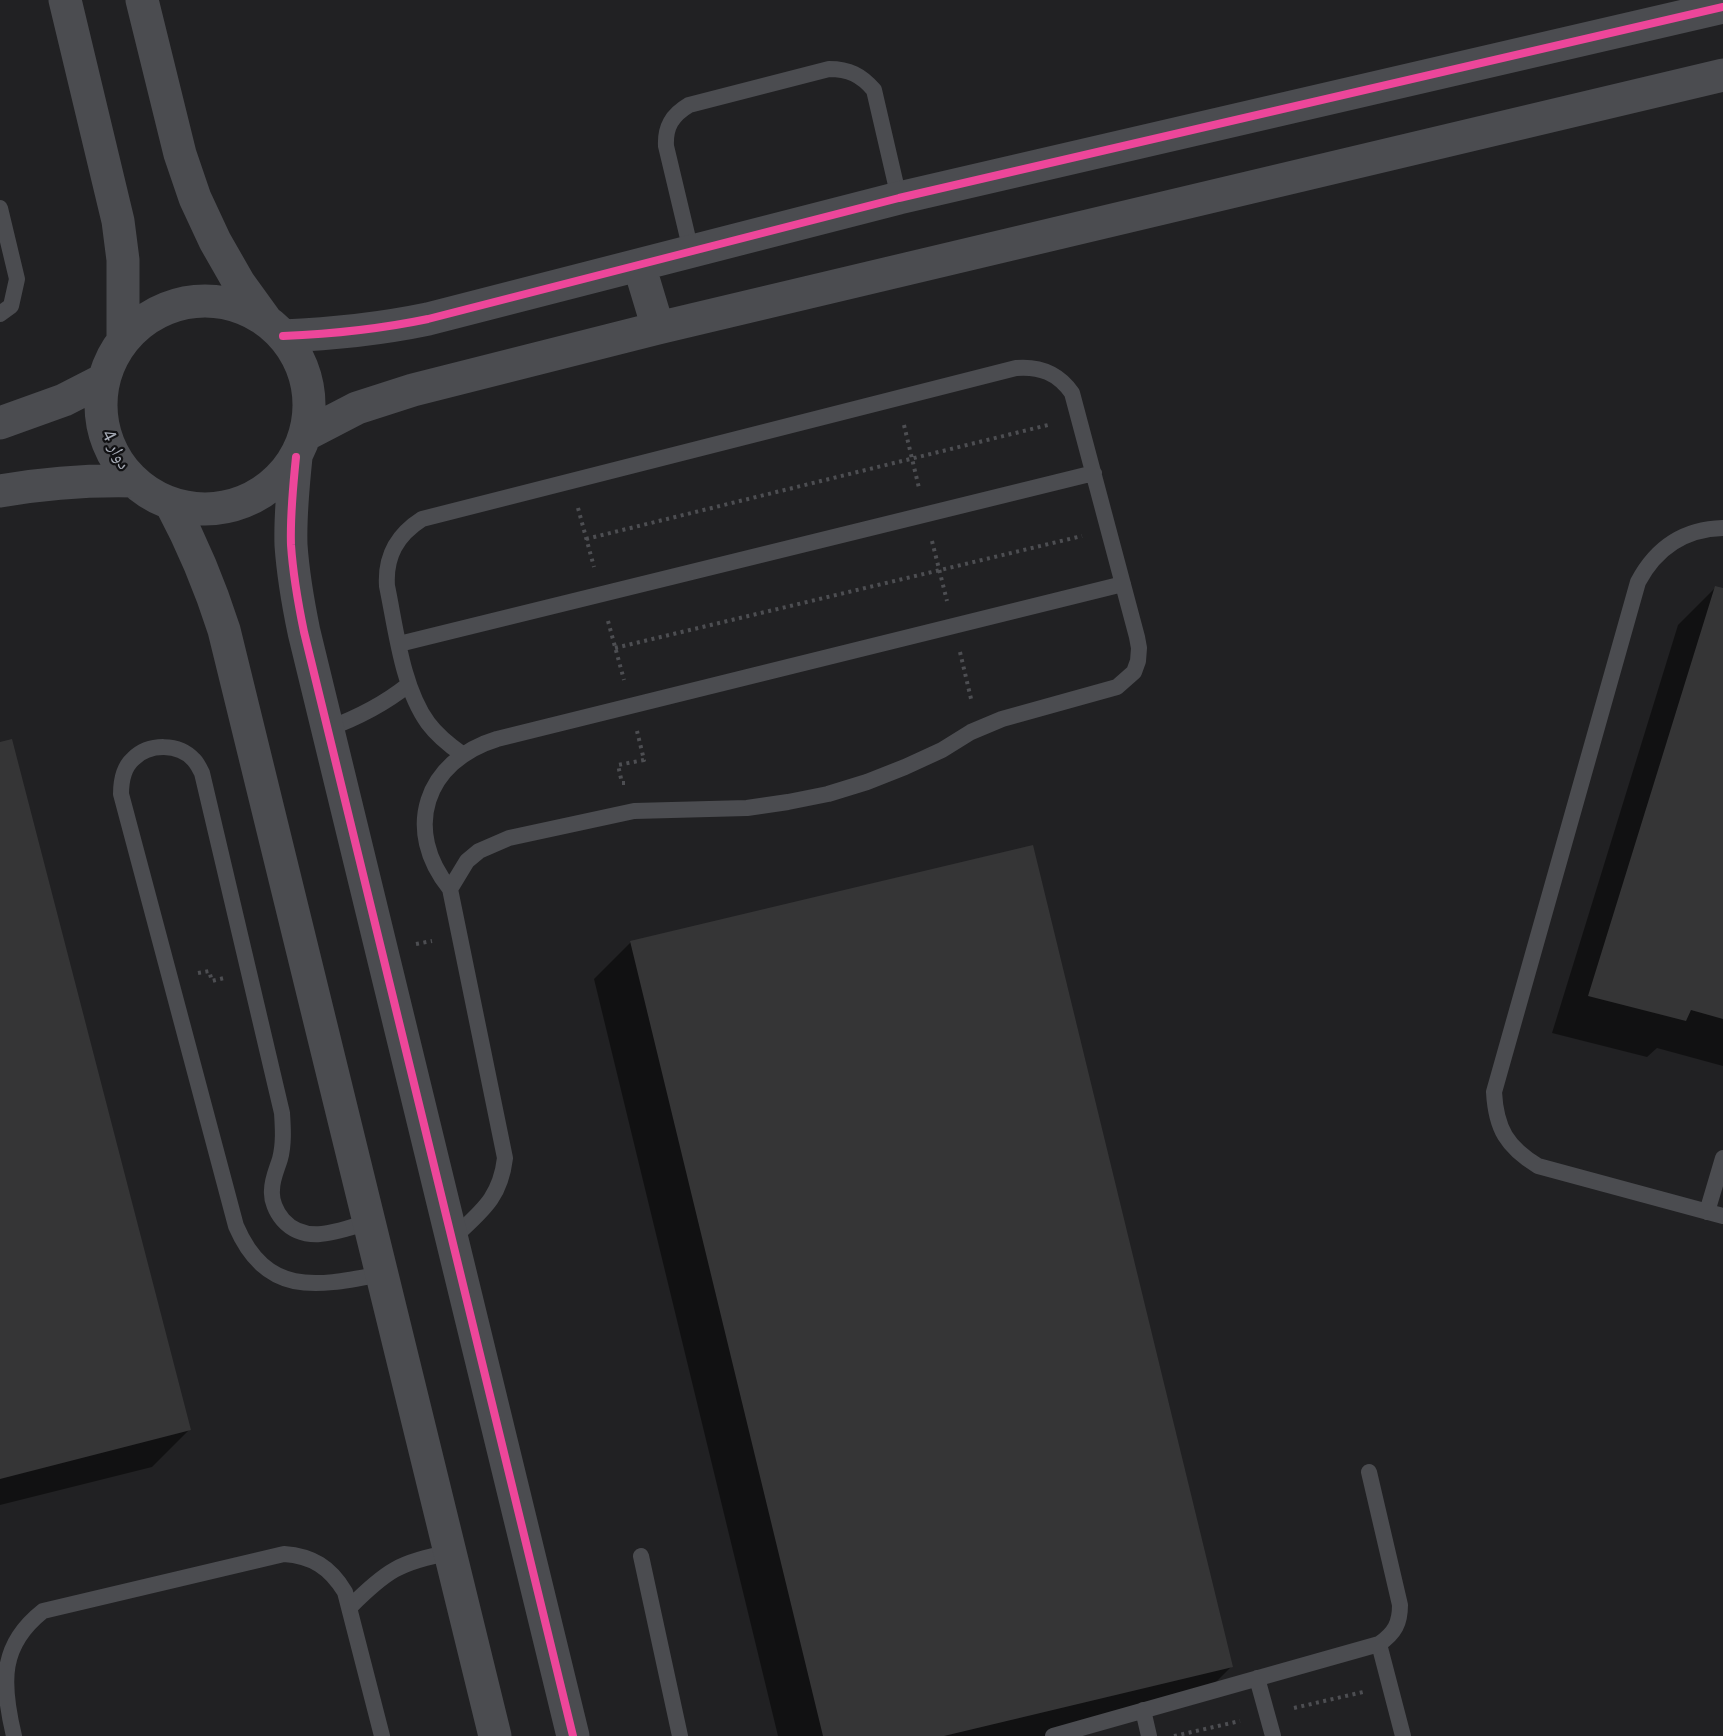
<!DOCTYPE html>
<html>
<head>
<meta charset="utf-8">
<style>
  body { margin:0 }
  canvas { display:block; background:#171717 }
</style>
</head>
<body>
<canvas width="1723" height="1736"></canvas>
<script>
const ctx = document.querySelector('canvas').getContext('2d');
ctx.lineJoin = 'round';
function fillPath(path, color) {
  ctx.fillStyle = color;
  ctx.fill(path, 'evenodd');
}
function trace(path, color, width, dash) {
  ctx.strokeStyle = color;
  ctx.lineWidth = width;
  ctx.lineCap = dash ? 'butt' : 'round';
  ctx.setLineDash(dash || []);
  ctx.stroke(path);
}
function drawText(font, color, halo, rows, align = 'center') {
  ctx.font = font + ' Roboto,"Noto Naskh Arabic",sans-serif';
  ctx.lineWidth = 4.5;
  ctx.setLineDash([]);
  ctx.textBaseline = 'middle';
  ctx.strokeStyle = halo;
  ctx.fillStyle = color;
  for (const [text, x, y, turn = 0] of rows) {
    ctx.save();
    ctx.translate(x, y);
    ctx.rotate((+turn || 0) * Math.PI / 180);
    ctx.textAlign = isNaN(turn) ? turn : align;
    if (halo) ctx.strokeText(text, 0, 0);
    ctx.fillText(text, 0, 0);
    ctx.restore();
  }
}
const built = new Path2D(`
  M 0,0 L 1723,0 L 1723,1736 L 0,1736 Z`);
const shadow = new Path2D(`
  M 1715,588 L 1723,590 L 1723,1066 L 1657,1048 L 1647,1057 L 1552,1033 L 1678,625 Z
  M 0,744 L 189,1430 L 152,1467 L 0,1505 Z
  M 631,942 L 1231,1667 L 1194,1704 L 1060,1736 L 778,1736 L 594,979 Z`);
const building = new Path2D(`
  M 1715,586 L 1723,588 L 1723,1019 L 1691,1010 L 1686,1021 L 1588,996 Z
  M 12,739 L 191,1430 L 0,1479 L 0,742 Z
  M 1033,845 L 1233,1667 L 944,1736 L 823,1736 L 630,941 Z`);
const path = new Path2D(`
  M 904,425 L 919,488
  M 578,508 L 594,567
  M 586,539 L 1052,424
  M 932,541 L 947,601
  M 608,621 L 624,680
  M 615,648 L 1082,536
  M 960,652 L 972,703
  M 625,783 L 622,783 L 618,765 L 644,760 L 637,731
  M 416,944 L 432,941
  M 198,973 L 209,971 L 212,981 L 224,978
  M 1294,1708 L 1363,1692
  M 1174,1736 L 1240,1721`);
const service = new Path2D(`
  M 0,208 L 17,279 L 11,306 L 0,314
  M 691,251 L 666,146 C 665,127 672,115 689,105 L 829,69 C 849,69 861,75 874,90 L 899,198
  M 1723,528 C 1684,529 1656,548 1638,582 L 1494,1092 C 1496,1129 1507,1147 1538,1166 L 1723,1216
  M 399,644 L 1094,473
  M 327,729 C 357,718 383,705 408,685
  M 450,889 L 467,861 L 479,851 L 509,838 L 634,811 L 747,808 L 788,802 L 828,794 L 867,782 L 905,767 L 942,750 L 971,732 L 1002,719 L 1117,687 L 1134,672 L 1138,661 L 1139,648 L 1137,637 L 1072,393 C 1058,373 1040,366 1016,368 L 422,519 C 397,535 385,556 387,586 C 396,629 402,687 428,723 C 437,735 449,745 462,754
  M 1707,1212 L 1723,1158
  M 369,1222 C 341,1230 306,1246 283,1220 C 276,1212 271,1200 272,1190 C 272,1179 277,1169 280,1159 C 284,1144 283,1128 282,1113 L 202,773 C 200,769 197,763 194,760 C 179,743 149,743 133,759 C 123,768 121,781 121,794 L 236,1226 C 267,1298 318,1286 382,1274
  M 451,1240 C 480,1212 500,1200 505,1158 L 450,889 C 402,830 425,761 497,739 L 1123,584
  M 641,1556 L 680,1736
  M 350,1607 C 385,1572 400,1561 450,1553
  M 1379,1644 L 1403,1736
  M 1257,1678 L 1273,1736
  M 1143,1710 L 1149,1736
  M 14,1736 C 1,1682 0,1645 43,1611 L 284,1554 C 312,1556 330,1567 345,1592 L 382,1736
  M 1053,1736 L 1379,1644 C 1395,1633 1400,1623 1400,1605 L 1369,1472`);
const minor = new Path2D(`
  M 65,0 L 118,221 L 123,260 L 123,341
  M 142,0 L 180,154 L 195,198 L 215,241 L 239,283 L 265,319
  M 639,265 L 658,328
  M101 405a104 104 0 1 1 208 0a104 104 0 1 1-208 0Z
  M 283,336 C 332,334 380,329 428,319 L 899,198 L 1723,7
  M 0,423 L 64,400 L 103,380
  M 305,435 L 357,408 L 413,390 L 658,328 L 1723,75
  M 296,457 C 293,486 290,516 291,545 C 293,574 298,603 304,632 L 573,1736
  M 0,491 C 47,483 86,480 133,481
  M 171,504 C 193,545 210,586 224,630 L 495,1736`);
const cycleway = new Path2D(`
  M 283,336 C 332,334 380,329 428,319 L 899,198 L 1723,7
  M 296,457 C 293,486 290,516 291,545 C 293,574 298,603 304,632 L 573,1736`);
const streetNames = [
  ["دوار 4",115,450,63]
];
fillPath(built, '#212123');
fillPath(shadow, '#0007');
fillPath(building, '#353536');
trace(path, '#4d4e52', 4, [3, 4.5]);
trace(service, '#4b4c50', 16);
trace(minor, '#4b4c50', 33);
trace(cycleway, '#ed469a', 8);
drawText('18px', '#a8adb8', '#111113', streetNames);
</script>
</body>
</html>
